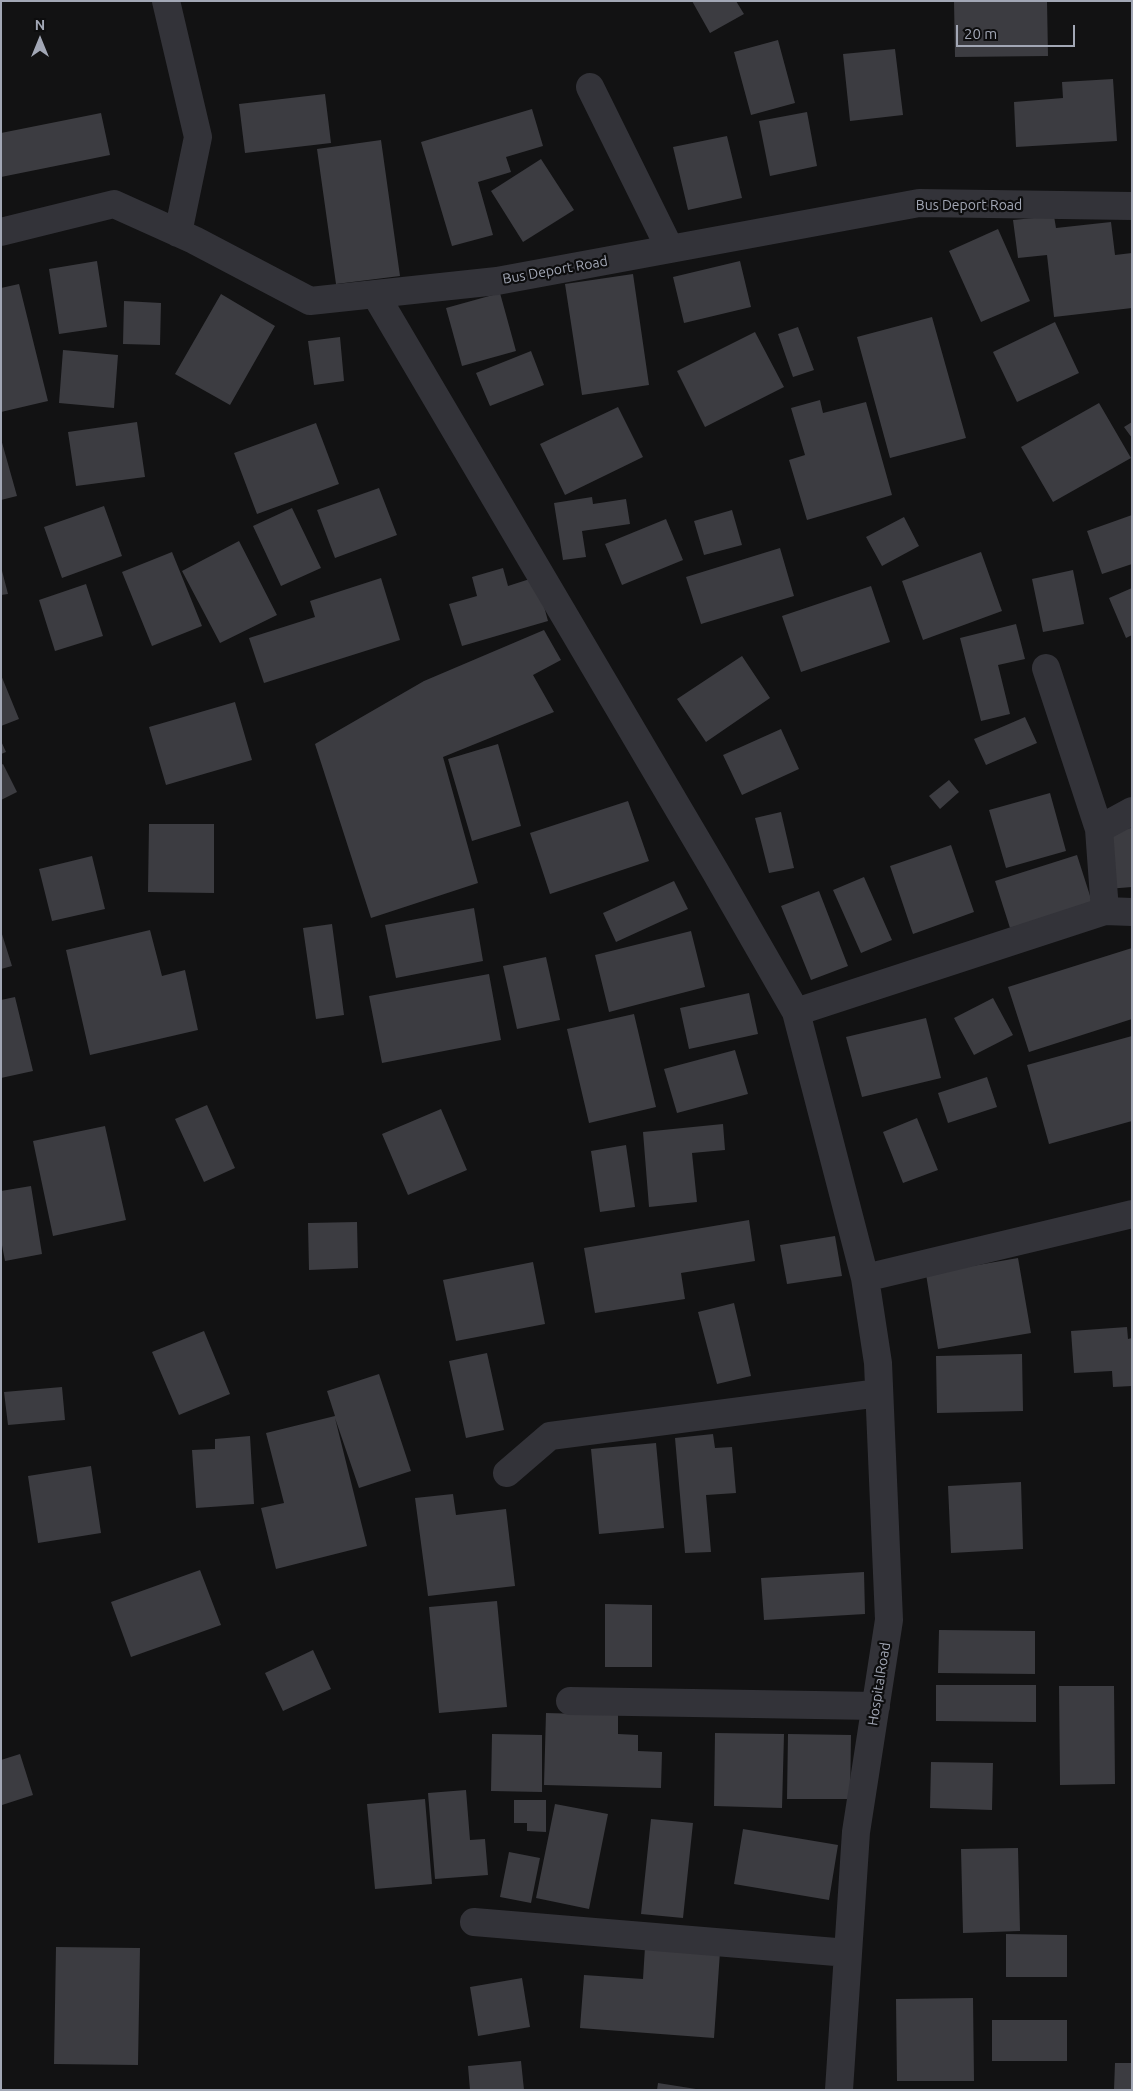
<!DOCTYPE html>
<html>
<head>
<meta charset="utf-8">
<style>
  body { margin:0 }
  #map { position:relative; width:1133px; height:2091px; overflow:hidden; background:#121213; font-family:Ubuntu,sans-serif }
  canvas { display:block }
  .frame { position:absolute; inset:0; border:2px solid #a2a7b5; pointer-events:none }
  .north { position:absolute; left:15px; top:15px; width:50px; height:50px; -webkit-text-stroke:4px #0d0d0e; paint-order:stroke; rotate:0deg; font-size:14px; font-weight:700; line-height:20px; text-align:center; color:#a2a7b5 }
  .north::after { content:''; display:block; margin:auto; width:18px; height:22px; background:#a2a7b5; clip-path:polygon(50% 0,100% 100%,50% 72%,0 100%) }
  .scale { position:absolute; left:956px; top:25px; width:119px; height:22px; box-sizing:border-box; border:2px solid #a2a7b5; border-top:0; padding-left:6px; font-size:15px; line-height:18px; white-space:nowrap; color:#a2a7b5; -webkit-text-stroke:4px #0d0d0e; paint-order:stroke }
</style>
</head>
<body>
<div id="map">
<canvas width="1133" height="2091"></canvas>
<div class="frame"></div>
<div class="north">N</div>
<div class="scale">20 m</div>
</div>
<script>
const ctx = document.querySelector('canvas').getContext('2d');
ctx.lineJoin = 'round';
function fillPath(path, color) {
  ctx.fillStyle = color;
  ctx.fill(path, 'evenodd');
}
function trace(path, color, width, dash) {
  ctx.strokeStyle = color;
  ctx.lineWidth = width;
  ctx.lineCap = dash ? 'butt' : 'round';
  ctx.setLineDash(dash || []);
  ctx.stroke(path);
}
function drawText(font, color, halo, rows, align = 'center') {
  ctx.font = font + ' Ubuntu,sans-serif';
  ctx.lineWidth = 4.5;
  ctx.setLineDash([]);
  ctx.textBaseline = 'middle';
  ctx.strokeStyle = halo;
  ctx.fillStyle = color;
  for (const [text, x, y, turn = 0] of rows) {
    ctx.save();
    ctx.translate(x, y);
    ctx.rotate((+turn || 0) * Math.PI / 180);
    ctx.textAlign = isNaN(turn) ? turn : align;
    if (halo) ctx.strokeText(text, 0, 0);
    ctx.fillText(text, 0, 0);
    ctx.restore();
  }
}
const building = new Path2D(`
  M 692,1 L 736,1 L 744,14 L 710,33 Z
  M 954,1 L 1047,1 L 1048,56 L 955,57 Z
  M 778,40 L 795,103 L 751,115 L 734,52 Z
  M 895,49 L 903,115 L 850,121 L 843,54 Z
  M 1113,79 L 1117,141 L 1016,147 L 1014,102 L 1063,98 L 1062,82 Z
  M 325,94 L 331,143 L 245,153 L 239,104 Z
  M 532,109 L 543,146 L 506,157 L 511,172 L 478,182 L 493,235 L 452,246 L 421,142 Z
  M 807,112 L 817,166 L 770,176 L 759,121 Z
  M 101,113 L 110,155 L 1,177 L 1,133 Z
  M 727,136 L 742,198 L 688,210 L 673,147 Z
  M 381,140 L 400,276 L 336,284 L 317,149 Z
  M 541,159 L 574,210 L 523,242 L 491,191 Z
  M 1054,216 L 1056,228 L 1111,222 L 1115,255 L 1132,253 L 1132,308 L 1054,317 L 1047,255 L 1018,258 L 1013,220 Z
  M 998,229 L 1030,301 L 981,322 L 949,251 Z
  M 97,261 L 107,327 L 59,334 L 49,269 Z
  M 740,261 L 751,307 L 684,323 L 673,277 Z
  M 633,274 L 649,385 L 582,395 L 565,284 Z
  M 19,284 L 48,401 L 1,412 L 1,288 Z
  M 500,293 L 516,351 L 462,366 L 446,308 Z
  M 221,294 L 275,326 L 230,405 L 175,374 Z
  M 124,301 L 161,303 L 160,345 L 123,344 Z
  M 932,317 L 966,438 L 890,458 L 857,337 Z
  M 1055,322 L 1079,373 L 1017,402 L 993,352 Z
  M 798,327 L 814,370 L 793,377 L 778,334 Z
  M 755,332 L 784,387 L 705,427 L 677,371 Z
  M 340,337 L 344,381 L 314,385 L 308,341 Z
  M 63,350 L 118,355 L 114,408 L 59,403 Z
  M 531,351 L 544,385 L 490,406 L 476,373 Z
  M 820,400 L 823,413 L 866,402 L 892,495 L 807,520 L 789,460 L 805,455 L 791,408 Z
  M 1099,403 L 1131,458 L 1053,502 L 1021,447 Z
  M 618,407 L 643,457 L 565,495 L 540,444 Z
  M 137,422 L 145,477 L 76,486 L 68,432 Z
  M 1132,422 L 1132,438 L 1124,427 Z
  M 316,423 L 339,484 L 257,514 L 234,453 Z
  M 1,439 L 17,496 L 1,500 Z
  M 379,488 L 397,535 L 335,558 L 317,510 Z
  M 592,497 L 593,504 L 626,499 L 630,524 L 582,531 L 586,557 L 563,560 L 554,503 Z
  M 104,506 L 122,556 L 62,578 L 44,527 Z
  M 292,508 L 321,568 L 281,586 L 253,526 Z
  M 732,510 L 742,545 L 704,555 L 694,521 Z
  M 1132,515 L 1132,564 L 1102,574 L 1087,531 Z
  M 904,517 L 919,546 L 882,566 L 866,537 Z
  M 666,519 L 683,560 L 622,585 L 605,544 Z
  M 239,541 L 277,615 L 220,643 L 182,571 Z
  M 780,548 L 794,596 L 701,624 L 686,577 Z
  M 172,552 L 202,626 L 152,646 L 122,572 Z
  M 981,552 L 1002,611 L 923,640 L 902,581 Z
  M 1,567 L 8,594 L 1,595 Z
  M 503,568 L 508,586 L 536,577 L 548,621 L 462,646 L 449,604 L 477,596 L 472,577 Z
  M 1073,570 L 1084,624 L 1043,632 L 1032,579 Z
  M 381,578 L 400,640 L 264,683 L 249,638 L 315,617 L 310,601 Z
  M 86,584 L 103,636 L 55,651 L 39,600 Z
  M 871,586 L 890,642 L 801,672 L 782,616 Z
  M 1132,588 L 1132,635 L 1126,638 L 1109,598 Z
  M 1016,624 L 1025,659 L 998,665 L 1010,714 L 981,721 L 960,638 Z
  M 544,630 L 561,660 L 533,675 L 554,712 L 443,757 L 478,883 L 371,918 L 315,744 L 424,681 Z
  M 742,656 L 770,698 L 706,742 L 677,699 Z
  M 1,675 L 19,719 L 1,726 Z
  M 235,702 L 252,760 L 166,785 L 149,727 Z
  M 1025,717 L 1037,743 L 986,765 L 974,739 Z
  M 781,729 L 799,769 L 742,795 L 723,755 Z
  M 1,741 L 6,752 L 1,754 Z
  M 498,744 L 521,826 L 472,841 L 448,759 Z
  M 3,764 L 17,792 L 1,800 L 1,765 Z
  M 949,780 L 959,792 L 940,809 L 929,796 Z
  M 1050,793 L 1066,851 L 1006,868 L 989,810 Z
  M 628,801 L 649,861 L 550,894 L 530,833 Z
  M 781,812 L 794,868 L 769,873 L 755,818 Z
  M 149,824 L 214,824 L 214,893 L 148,892 Z
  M 1132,828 L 1132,887 L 1107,889 L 1102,830 Z
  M 951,845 L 974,912 L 913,934 L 890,866 Z
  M 1077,855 L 1092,902 L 1010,928 L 995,881 Z
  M 92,856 L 105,909 L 52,921 L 39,869 Z
  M 864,877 L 892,940 L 861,953 L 833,890 Z
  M 674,881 L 688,909 L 616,942 L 603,913 Z
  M 819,891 L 848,966 L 811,980 L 781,906 Z
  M 474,908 L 483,961 L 396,978 L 385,925 Z
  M 332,924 L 344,1015 L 316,1019 L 303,928 Z
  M 150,930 L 162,976 L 185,970 L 198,1030 L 90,1055 L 66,950 Z
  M 1,931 L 12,966 L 1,969 Z
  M 691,931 L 705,987 L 609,1012 L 595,955 Z
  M 1132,948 L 1132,1019 L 1029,1052 L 1008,987 Z
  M 546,957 L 560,1020 L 517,1029 L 503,966 Z
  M 489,974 L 501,1040 L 382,1063 L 369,996 Z
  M 749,993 L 758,1034 L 689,1049 L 680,1008 Z
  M 15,997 L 33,1071 L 1,1078 L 1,1000 Z
  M 993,998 L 1013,1035 L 974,1055 L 954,1018 Z
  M 634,1014 L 656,1107 L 589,1123 L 567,1029 Z
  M 926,1018 L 941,1078 L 862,1097 L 846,1037 Z
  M 1132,1036 L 1132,1121 L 1049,1144 L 1027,1065 Z
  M 735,1050 L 748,1094 L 677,1113 L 664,1069 Z
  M 987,1077 L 997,1107 L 948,1123 L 938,1093 Z
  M 207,1105 L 235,1168 L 204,1182 L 175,1119 Z
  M 441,1109 L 467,1170 L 408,1195 L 382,1134 Z
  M 917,1118 L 938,1170 L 903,1183 L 883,1132 Z
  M 723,1124 L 725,1150 L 692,1153 L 697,1202 L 649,1207 L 643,1132 Z
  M 105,1126 L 126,1220 L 53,1236 L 33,1141 Z
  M 626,1145 L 635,1207 L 600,1212 L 591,1151 Z
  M 31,1186 L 42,1254 L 5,1261 L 1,1240 L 1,1191 Z
  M 749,1220 L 755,1261 L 681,1273 L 685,1299 L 595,1313 L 584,1248 Z
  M 357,1222 L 358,1268 L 309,1270 L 308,1223 Z
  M 835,1236 L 842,1276 L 787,1284 L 780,1245 Z
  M 1018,1258 L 1031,1333 L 938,1349 L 926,1274 Z
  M 533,1262 L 545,1324 L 456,1341 L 443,1280 Z
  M 734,1303 L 751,1376 L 717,1384 L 698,1312 Z
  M 1127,1327 L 1128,1339 L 1132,1338 L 1132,1386 L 1113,1387 L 1112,1371 L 1074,1373 L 1071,1331 Z
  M 204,1331 L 230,1394 L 179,1415 L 152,1352 Z
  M 487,1353 L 504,1430 L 466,1438 L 449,1361 Z
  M 1022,1354 L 1023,1411 L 937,1413 L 936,1356 Z
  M 379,1374 L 411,1471 L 359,1488 L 335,1418 L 367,1546 L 276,1569 L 261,1508 L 284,1503 L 266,1433 L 335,1416 L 327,1391 Z
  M 62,1387 L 65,1420 L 8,1425 L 4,1392 Z
  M 713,1434 L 715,1448 L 732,1447 L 736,1493 L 706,1495 L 711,1552 L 685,1553 L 675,1438 Z
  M 250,1436 L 254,1504 L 196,1508 L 192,1450 L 215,1449 L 215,1439 Z
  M 656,1443 L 664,1528 L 599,1534 L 591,1449 Z
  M 91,1466 L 101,1533 L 38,1543 L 28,1476 Z
  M 1021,1482 L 1023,1549 L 951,1553 L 948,1486 Z
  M 453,1494 L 456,1515 L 506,1509 L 515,1586 L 428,1596 L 415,1498 Z
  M 200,1570 L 221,1625 L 131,1657 L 111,1602 Z
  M 864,1572 L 865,1614 L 764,1620 L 761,1578 Z
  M 497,1601 L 507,1707 L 439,1713 L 429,1607 Z
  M 605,1604 L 652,1605 L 652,1667 L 605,1667 Z
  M 939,1630 L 1035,1631 L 1035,1674 L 938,1673 Z
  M 313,1650 L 331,1689 L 283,1711 L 265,1673 Z
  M 936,1685 L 1036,1685 L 1036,1722 L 936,1721 Z
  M 1059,1686 L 1114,1686 L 1115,1784 L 1060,1785 Z
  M 546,1713 L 618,1715 L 618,1734 L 638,1735 L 638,1751 L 662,1752 L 661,1788 L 544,1785 Z
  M 715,1733 L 784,1734 L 782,1808 L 714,1806 Z
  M 492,1734 L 542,1735 L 542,1792 L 491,1791 Z
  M 788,1734 L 851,1735 L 850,1799 L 787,1799 Z
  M 20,1754 L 33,1795 L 2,1805 L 1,1760 Z
  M 931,1762 L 993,1763 L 992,1810 L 930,1808 Z
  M 466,1790 L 470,1840 L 485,1839 L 488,1875 L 435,1879 L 428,1793 Z
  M 425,1799 L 432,1884 L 375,1889 L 367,1804 Z
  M 514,1800 L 546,1800 L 546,1832 L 527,1831 L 527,1823 L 514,1823 Z
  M 555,1804 L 608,1814 L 589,1909 L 536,1898 Z
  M 651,1819 L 693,1823 L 683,1918 L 641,1914 Z
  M 743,1829 L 838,1845 L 829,1900 L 734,1884 Z
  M 1018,1848 L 1020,1931 L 963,1933 L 961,1849 Z
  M 509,1852 L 540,1858 L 531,1903 L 500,1897 Z
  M 1006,1934 L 1067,1935 L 1067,1977 L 1006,1977 Z
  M 56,1947 L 140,1948 L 138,2065 L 54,2064 Z
  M 645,1947 L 720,1952 L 714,2038 L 580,2028 L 584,1975 L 643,1979 Z
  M 522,1978 L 530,2027 L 478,2036 L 470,1987 Z
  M 973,1998 L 974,2081 L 897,2081 L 896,1999 Z
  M 992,2020 L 1067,2020 L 1067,2061 L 992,2061 Z
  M 521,2061 L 524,2090 L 470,2090 L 468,2066 Z
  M 1115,2063 L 1132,2063 L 1132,2090 L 1114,2090 Z
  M 658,2083 L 696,2089 L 696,2090 L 657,2090 Z`);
const minor = new Path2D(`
  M 166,1 L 198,137 L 178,233
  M 590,87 L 670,249
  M 1,232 L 114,204 L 194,240 L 310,301 L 497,281 L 919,203 L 1132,206
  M 375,294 L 715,871 L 796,1012 L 865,1278 L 878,1363 L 889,1620 L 856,1832 L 839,2090
  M 1046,668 L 1099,829
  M 1105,911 L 1132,912
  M 796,1012 L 1105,911 L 1099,829 L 1132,811
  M 865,1278 L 1132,1214
  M 507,1473 L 550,1436 L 879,1393
  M 570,1701 L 876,1706
  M 474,1922 L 848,1953`);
const streetNames = [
  ["Bus Deport Road",969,205],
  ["Bus Deport Road",555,270,-10],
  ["HospitalRoad",879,1684,-81]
];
fillPath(building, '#3c3c41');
trace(minor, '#333339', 28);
drawText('14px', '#a2a7b5', '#0d0d0e', streetNames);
</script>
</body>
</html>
